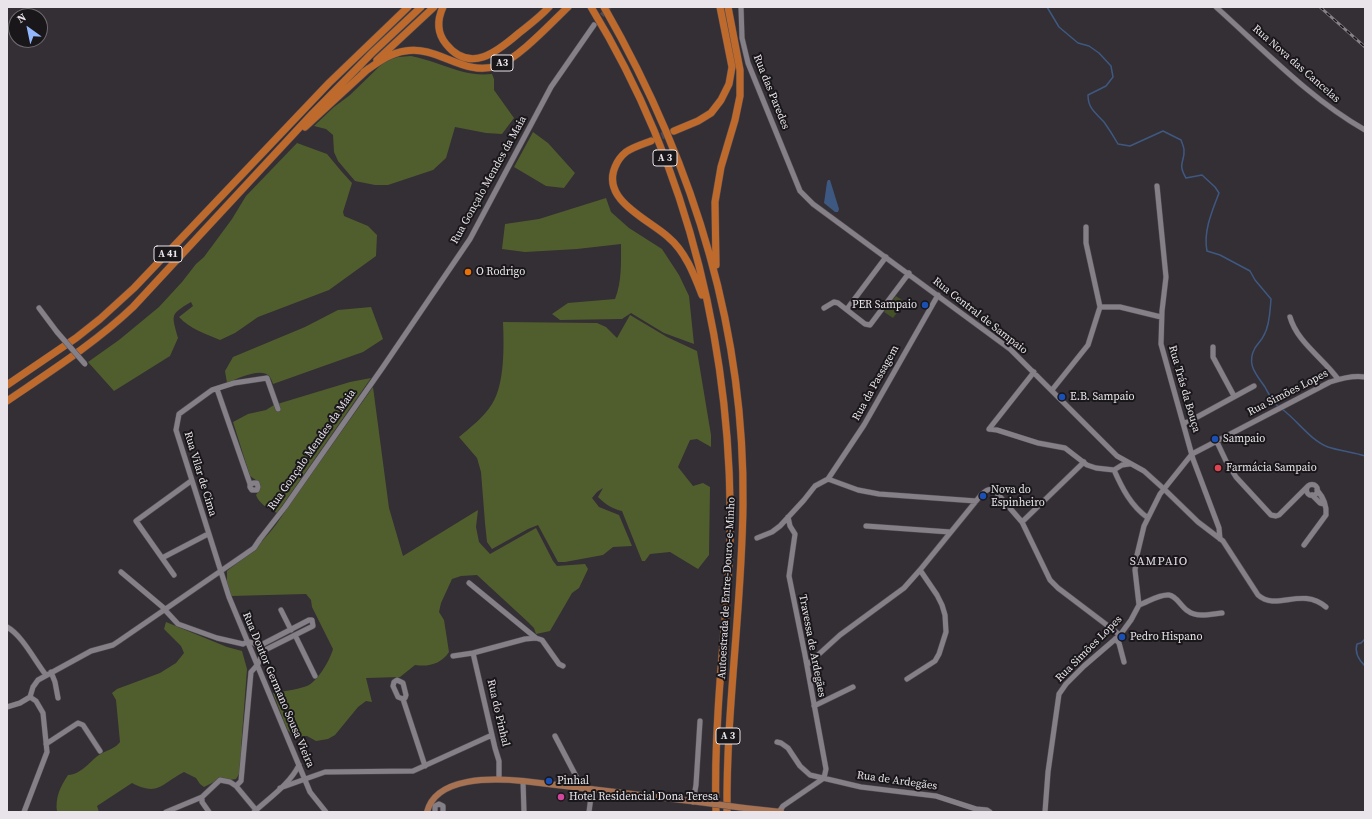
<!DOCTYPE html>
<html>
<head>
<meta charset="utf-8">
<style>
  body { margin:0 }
  #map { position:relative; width:1372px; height:819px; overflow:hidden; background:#342e35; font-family:"Source Serif 4",serif }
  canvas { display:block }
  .frame { position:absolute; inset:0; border:8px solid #e8e4e9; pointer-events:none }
  .north { position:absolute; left:8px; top:8px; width:40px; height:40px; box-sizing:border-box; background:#1a171b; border:1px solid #6c696d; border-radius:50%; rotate:327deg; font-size:11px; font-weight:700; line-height:16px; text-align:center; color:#e8e4e9 }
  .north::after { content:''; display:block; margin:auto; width:14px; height:18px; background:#93b7fd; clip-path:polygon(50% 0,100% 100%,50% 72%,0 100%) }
</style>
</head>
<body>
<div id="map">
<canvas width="1372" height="819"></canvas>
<div class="frame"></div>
<div class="north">N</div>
</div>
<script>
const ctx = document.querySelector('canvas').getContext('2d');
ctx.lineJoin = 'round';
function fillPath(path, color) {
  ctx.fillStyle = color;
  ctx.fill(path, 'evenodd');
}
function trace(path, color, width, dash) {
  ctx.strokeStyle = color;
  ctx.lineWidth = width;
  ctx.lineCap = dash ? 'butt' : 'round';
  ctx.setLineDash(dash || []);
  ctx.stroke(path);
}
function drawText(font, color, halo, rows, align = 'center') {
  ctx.font = font + ' "Source Serif 4",serif';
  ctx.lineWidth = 4;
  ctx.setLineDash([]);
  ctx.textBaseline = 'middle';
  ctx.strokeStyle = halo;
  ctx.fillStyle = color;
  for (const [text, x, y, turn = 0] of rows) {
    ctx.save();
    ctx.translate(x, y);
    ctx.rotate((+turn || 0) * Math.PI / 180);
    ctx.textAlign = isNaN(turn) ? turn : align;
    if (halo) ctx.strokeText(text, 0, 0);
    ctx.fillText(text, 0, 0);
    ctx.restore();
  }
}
const green = new Path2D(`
  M 896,296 L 905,302 L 893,318 L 884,312 Z`);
const forest = new Path2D(`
  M 411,56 C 420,58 428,60 436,63 C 456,70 471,76 492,74 L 494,79 L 494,90 L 514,118 L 502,134 L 486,133 L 455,127 L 446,158 L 433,170 L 388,185 L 375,185 L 355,181 L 338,161 L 334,152 L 333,135 L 326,129 L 314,126 L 334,107 L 350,95 L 385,61 L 398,57 Z
  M 533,132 L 548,143 L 575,173 L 564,188 L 546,186 L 514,167 Z
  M 297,143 L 327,154 L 342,172 L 352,183 L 343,212 L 344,216 L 368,226 L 377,235 L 376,256 L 329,290 L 258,317 L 235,333 L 220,340 C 206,334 190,329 179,317 L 193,306 L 191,302 C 169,315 172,315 178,338 L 170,356 L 114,391 L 88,362 L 119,340 L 159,307 L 182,282 L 196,264 L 204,257 L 232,219 L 246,196 Z
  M 606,198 L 611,212 L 629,228 L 662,249 L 679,275 L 689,296 L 694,344 L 664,333 L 631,313 L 622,319 L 560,320 L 552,314 L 568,303 L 615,299 C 622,282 621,262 621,244 L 577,249 L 525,252 L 502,249 L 505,224 L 539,219 Z
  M 371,307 L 383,339 L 363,352 L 273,384 C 272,381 271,378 269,376 C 261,367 236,379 227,383 L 225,371 L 233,357 L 305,327 L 338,310 Z
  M 630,315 L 667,337 L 697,351 L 711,435 L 711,447 L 697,439 L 690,440 L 678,467 L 693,486 L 703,483 L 710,487 L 709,555 L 698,569 L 670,552 L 650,554 L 645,561 L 642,561 L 622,511 C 613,509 606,505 598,497 L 603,488 L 597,492 L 592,498 L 599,507 L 619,515 L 632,546 L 613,547 L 603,555 L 565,562 L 558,562 L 538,525 L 528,529 L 492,549 L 487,542 L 485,523 L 481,472 L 477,458 L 459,437 C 471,427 484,417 492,404 C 505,384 504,345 503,322 L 597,323 L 606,327 L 617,338 Z
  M 371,378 L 277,513 C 269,509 259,504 256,495 L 260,489 L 260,483 L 250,476 L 233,422 L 248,414 L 266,410 L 274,405 L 350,382 Z
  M 373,387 L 389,508 L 403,556 L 478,510 L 476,527 L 479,542 L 490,554 L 536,528 L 553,561 L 557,566 L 585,564 L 588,569 L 579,588 L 572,593 L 550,631 L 536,634 L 534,628 L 528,622 L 477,575 L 461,576 L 452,579 L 441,603 L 439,612 L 444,620 L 449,652 C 441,664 429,667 415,665 L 400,677 L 366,678 L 372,702 L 366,701 L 358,707 L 335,735 L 328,739 L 316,741 L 307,736 L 294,737 L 287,729 L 273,693 C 284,691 296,690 307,686 C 318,681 330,660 333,649 L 312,607 L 311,600 L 306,594 L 231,596 L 227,585 L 227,571 C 251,552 269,538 285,511 Z
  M 166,622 L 227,647 L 242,651 L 247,669 L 241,748 L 241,771 L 236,779 L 229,780 L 222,778 L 204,787 L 200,784 L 196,778 L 184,772 C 162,783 159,797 132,783 L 97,806 L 99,812 L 57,812 C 55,798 60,787 68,775 C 82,774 89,762 99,755 C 107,750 115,749 120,742 L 116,700 L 112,693 L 117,689 L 160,673 L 176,663 L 184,653 L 181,646 L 164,629 Z`);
const water = new Path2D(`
  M 828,180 L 830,180 L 839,209 L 838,212 L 835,212 L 824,203 L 827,182 Z`);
const stream = new Path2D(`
  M 1047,7 L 1059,27 L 1078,43 L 1089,46 L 1099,53 L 1111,66 L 1113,77 L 1106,86 L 1088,95 C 1088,109 1096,113 1104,122 C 1109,129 1114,137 1118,144 L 1130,146 L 1163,131 L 1181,140 C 1182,143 1184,147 1184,150 C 1185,162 1177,163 1186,178 L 1202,175 L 1215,187 L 1219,193 C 1212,211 1203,232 1207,251 L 1220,255 L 1250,271 L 1255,280 L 1271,299 C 1270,310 1270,325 1264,335 C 1262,340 1258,343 1255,348 C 1246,364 1256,374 1265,387 C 1269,394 1272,402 1279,407
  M 1282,409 C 1298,421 1310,440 1328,447 C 1340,451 1353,452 1365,456
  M 1365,639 L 1361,643 L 1357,644 C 1354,653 1359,660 1365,666`);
const minorTunnel = new Path2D(`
  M 597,21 L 609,7`);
const highwayTunnel = new Path2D(`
  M 652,140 L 674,131`);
const minor = new Path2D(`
  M 741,7 L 742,38 L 748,63 L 800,191 L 813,204 L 1010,349 L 1117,456 L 1144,471 L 1164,489 L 1198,522 L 1223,541 L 1258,595 C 1277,612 1301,586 1326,607
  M 1216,7 C 1263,49 1310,99 1365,130
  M 1157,186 L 1166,277 L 1162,311 L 1161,344 L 1193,459 L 1219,528 L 1220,539
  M 1100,307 L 1120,307 L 1161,317
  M 39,308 L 57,332
  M 824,308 L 834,302 L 838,303 L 865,324 L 870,325 L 909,273
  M 847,309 L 886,257
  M 1290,317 C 1297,342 1323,358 1338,379
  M 1213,347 L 1213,357 L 1234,396
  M 217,389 L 250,484 L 250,487 L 252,490 L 257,490 L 258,487 L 257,483 L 254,483 L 250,484
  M 1052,390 L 1088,345 L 1100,307 L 1086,243 L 1086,227
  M 278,409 L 267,378 L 234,383 L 212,390 L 179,414 L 176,430 L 229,597 L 310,792 L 326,812
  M 1183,423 L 1188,422 L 1254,386
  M 989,429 L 997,430 L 1038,443 L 1065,448 L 1087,465 L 1096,468 L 1114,470 C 1122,488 1131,506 1148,518
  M 989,429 L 1034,372
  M 1217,442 L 1226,461 L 1236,477 L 1271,515 L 1276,516 L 1279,515 L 1308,486
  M 1114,470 L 1122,465 L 1129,464
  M 828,479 L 858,490 L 879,494 L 976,501
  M1306.5 490a5.5 5.5 0 1 1 11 0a5.5 5.5 0 1 1-11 0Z
  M 1312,495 L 1320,503 L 1324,504
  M 1022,522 L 1084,462
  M 866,526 L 950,532
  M 757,538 L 772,532 L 780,526 L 804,500 L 815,486 L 828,479 L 864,425 L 938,295
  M 1304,545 L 1326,515 C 1327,506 1323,497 1317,490
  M 162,558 L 208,534
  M 121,572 L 165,609
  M 174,575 L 136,521 L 191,481
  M 469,583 L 536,638
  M 1139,605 C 1148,602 1159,594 1169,595 C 1177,596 1181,607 1188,611 C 1197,618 1212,614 1222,613
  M 165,610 L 178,624 L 217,638 L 243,644 C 251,638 263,646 261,657 C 260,663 255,668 251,672 L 241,781 L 236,786
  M 281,610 L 291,630
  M 7,627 C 22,635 35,661 46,675
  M 295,635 L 315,676
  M 1115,639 L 1119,643 L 1124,662
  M 259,646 L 309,620 L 312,620 L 313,626 L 261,652
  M 473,653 L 495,748 L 499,761 L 499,779
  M 453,656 L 473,653 L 525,639 L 536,638 L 542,640 L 559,664 L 563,666
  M 807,665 L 840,635 L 904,588 L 920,570 L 981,495 C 986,490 989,488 995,491 L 1022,522 L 1050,580 L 1058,588 L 1120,635
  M 51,672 L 55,682 L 58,698
  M 907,679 L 935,661 L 939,654 L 946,632 L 945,615 L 942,605 L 937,595 L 920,570
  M 30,697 L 33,687 L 38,680 L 91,651 L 113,645 L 119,641 L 244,555 L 254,548 L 260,539 L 285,507 L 383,367 L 470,239 L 551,87 L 594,25
  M 403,699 L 398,697 L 393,686 L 394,682 L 397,680 L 403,683 L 406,695 L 405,698 L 403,699 L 425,766
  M 814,706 L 853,687
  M 7,707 L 20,703 L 30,697
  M 555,736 L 578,780 L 580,787
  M 777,742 L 781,743 L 788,748 L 800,766 L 810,775 L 861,787 L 936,796 L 976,809 L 987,810 L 990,812
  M 46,744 L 78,723 L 83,725 L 100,751
  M 523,781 L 524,812
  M 280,788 L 325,772 L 413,771 L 492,735
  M 693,802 L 696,785 L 700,721
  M 24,812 L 47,752 L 43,713 L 36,701 L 30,697
  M 166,812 L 202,797
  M 209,812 L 202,802 L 202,797 L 220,780 L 230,782 L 236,786 L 256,810
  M 254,812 C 269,798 290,784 299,765
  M 435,812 L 435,806 L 439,804 L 443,806 L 443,812
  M 589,812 L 592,789
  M 779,812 L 783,806 L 824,778 L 826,769 L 805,655 L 789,576 L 795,534 L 790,526 L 788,517
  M 1045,812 L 1048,772 L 1059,694 L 1066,684 L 1084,666 L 1120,635 L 1131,620 L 1139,605 L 1135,570 L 1137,555 L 1144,526 L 1160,494 L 1192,454 L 1330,382 C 1342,378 1353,375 1365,377`);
const major = new Path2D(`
  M 744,808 L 781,812
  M 427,812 C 436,776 494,778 523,781 L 699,802`);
const highway = new Path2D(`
  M 443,7 C 437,20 437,33 446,44 C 470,74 497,52 519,33 C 529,25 540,17 549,7
  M 591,7 C 690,169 734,357 730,545 C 728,601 721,656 718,712 C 716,745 715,779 716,812
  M 604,7 C 691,159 745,327 743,504 C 742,607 726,709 727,812
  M 377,60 L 434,7
  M 364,72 C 377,63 390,53 405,51 C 438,45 463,77 497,66 C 518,59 551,23 568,7
  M 305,127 L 368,69
  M 674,131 L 698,121 L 711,113 L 721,100 L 729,84 L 732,67 L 720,7
  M 651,141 C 643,144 633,147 626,152 C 621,156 617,162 615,167 C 601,200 648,219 668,237 C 685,251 694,274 702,295
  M 716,265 L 715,202 L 721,167 L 735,120 L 740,96 L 740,70 L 728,7
  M 7,385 L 76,338 L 100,319 L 134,288 L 329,83 L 408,7
  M 7,401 C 51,371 95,343 133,307 L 312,114 L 372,53 L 421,7`);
const rail = new Path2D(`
  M 1320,7 L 1365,47`);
const minorBridge = new Path2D(`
  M 57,332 L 85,364`);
const majorBridge = new Path2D(`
  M 699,802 L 744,808`);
const markers = [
  [468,272,4,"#e8710a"],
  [925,305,4,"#1a4fb4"],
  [1062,397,4,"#1a4fb4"],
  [1215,439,4,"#1a4fb4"],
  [1218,468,4,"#e0444e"],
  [983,496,4,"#1a4fb4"],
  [1122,637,4,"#1a4fb4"],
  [549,781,4,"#1a4fb4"],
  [561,797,4,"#d1479c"]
];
const shields = [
  [502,63,22],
  [665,158,24],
  [168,254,28],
  [728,736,24]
];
const shieldNames = [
  ["A3",502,63],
  ["A 3",665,158],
  ["A 41",168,254],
  ["A 3",728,736]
];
const streetNames = [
  ["Rua Nova das Cancelas",1296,64,41],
  ["Rua das Paredes",771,92,68],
  ["Rua Gonçalo Mendes da Maia",489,180,-61],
  ["Rua Central de Sampaio",980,316,38],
  ["Rua da Passagem",876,383,-61],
  ["Rua Trás da Bouça",1184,389,74],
  ["Rua Simões Lopes",1288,393,-27],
  ["Rua Gonçalo Mendes da Maia",312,450,-55],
  ["Rua Vilar de Cima",200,474,73],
  ["Autoestrada de Entre-Douro-e-Minho",727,588,-87],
  ["Travessa de Ardegães",812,646,79],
  ["Rua Simões Lopes",1089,649,-45],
  ["Rua Doutor Germano Sousa Vieira",278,690,67],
  ["Rua do Pinhal",498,713,77],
  ["Rua de Ardegães",897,781,8]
];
const poiNames = [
  ["O Rodrigo",476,272],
  ["PER Sampaio",917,305,"right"],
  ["E.B. Sampaio",1070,397],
  ["Sampaio",1223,439],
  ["Farmácia Sampaio",1226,468],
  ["Nova do",991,490],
  ["Espinheiro",991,503],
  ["Pedro Hispano",1130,637],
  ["Pinhal",557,781],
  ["Hotel Residencial Dona Teresa",569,797]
];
const neighbourhoodNames = [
  ["SAMPAIO",1159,562]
];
fillPath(green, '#445028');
fillPath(forest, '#505e2d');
fillPath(water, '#3e5981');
trace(stream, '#3e5981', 1.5);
trace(minorTunnel, '#4f4950', 5, [5, 2.5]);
trace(highwayTunnel, '#4f4950', 7, [7, 3.5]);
trace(minor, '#504c52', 6);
trace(major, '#504c52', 7);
trace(highway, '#504c52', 8);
trace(minor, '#857f87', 5);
trace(major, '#a77251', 6);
trace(highway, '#be6a2d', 7);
trace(rail, '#868187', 3);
trace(rail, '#1a171b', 1.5, [4.5]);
trace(minorBridge, '#504c52', 6, []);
trace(majorBridge, '#504c52', 7, []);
trace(minorBridge, '#857f87', 5);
trace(majorBridge, '#a77251', 6);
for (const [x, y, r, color] of markers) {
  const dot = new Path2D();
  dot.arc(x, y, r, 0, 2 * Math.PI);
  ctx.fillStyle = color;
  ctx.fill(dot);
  trace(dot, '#1a171b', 1.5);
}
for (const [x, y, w] of shields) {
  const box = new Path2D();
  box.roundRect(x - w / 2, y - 8, w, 16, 3);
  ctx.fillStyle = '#1a171b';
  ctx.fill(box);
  trace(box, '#e8e4e9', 1);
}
drawText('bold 10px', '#e8e4e9', null, shieldNames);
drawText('11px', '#e8e4e9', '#1a171b', streetNames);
drawText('11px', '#e8e4e9', '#1a171b', poiNames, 'left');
ctx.letterSpacing = '1px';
drawText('12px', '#e4dde6', '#1a171b', neighbourhoodNames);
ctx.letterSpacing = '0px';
</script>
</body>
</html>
